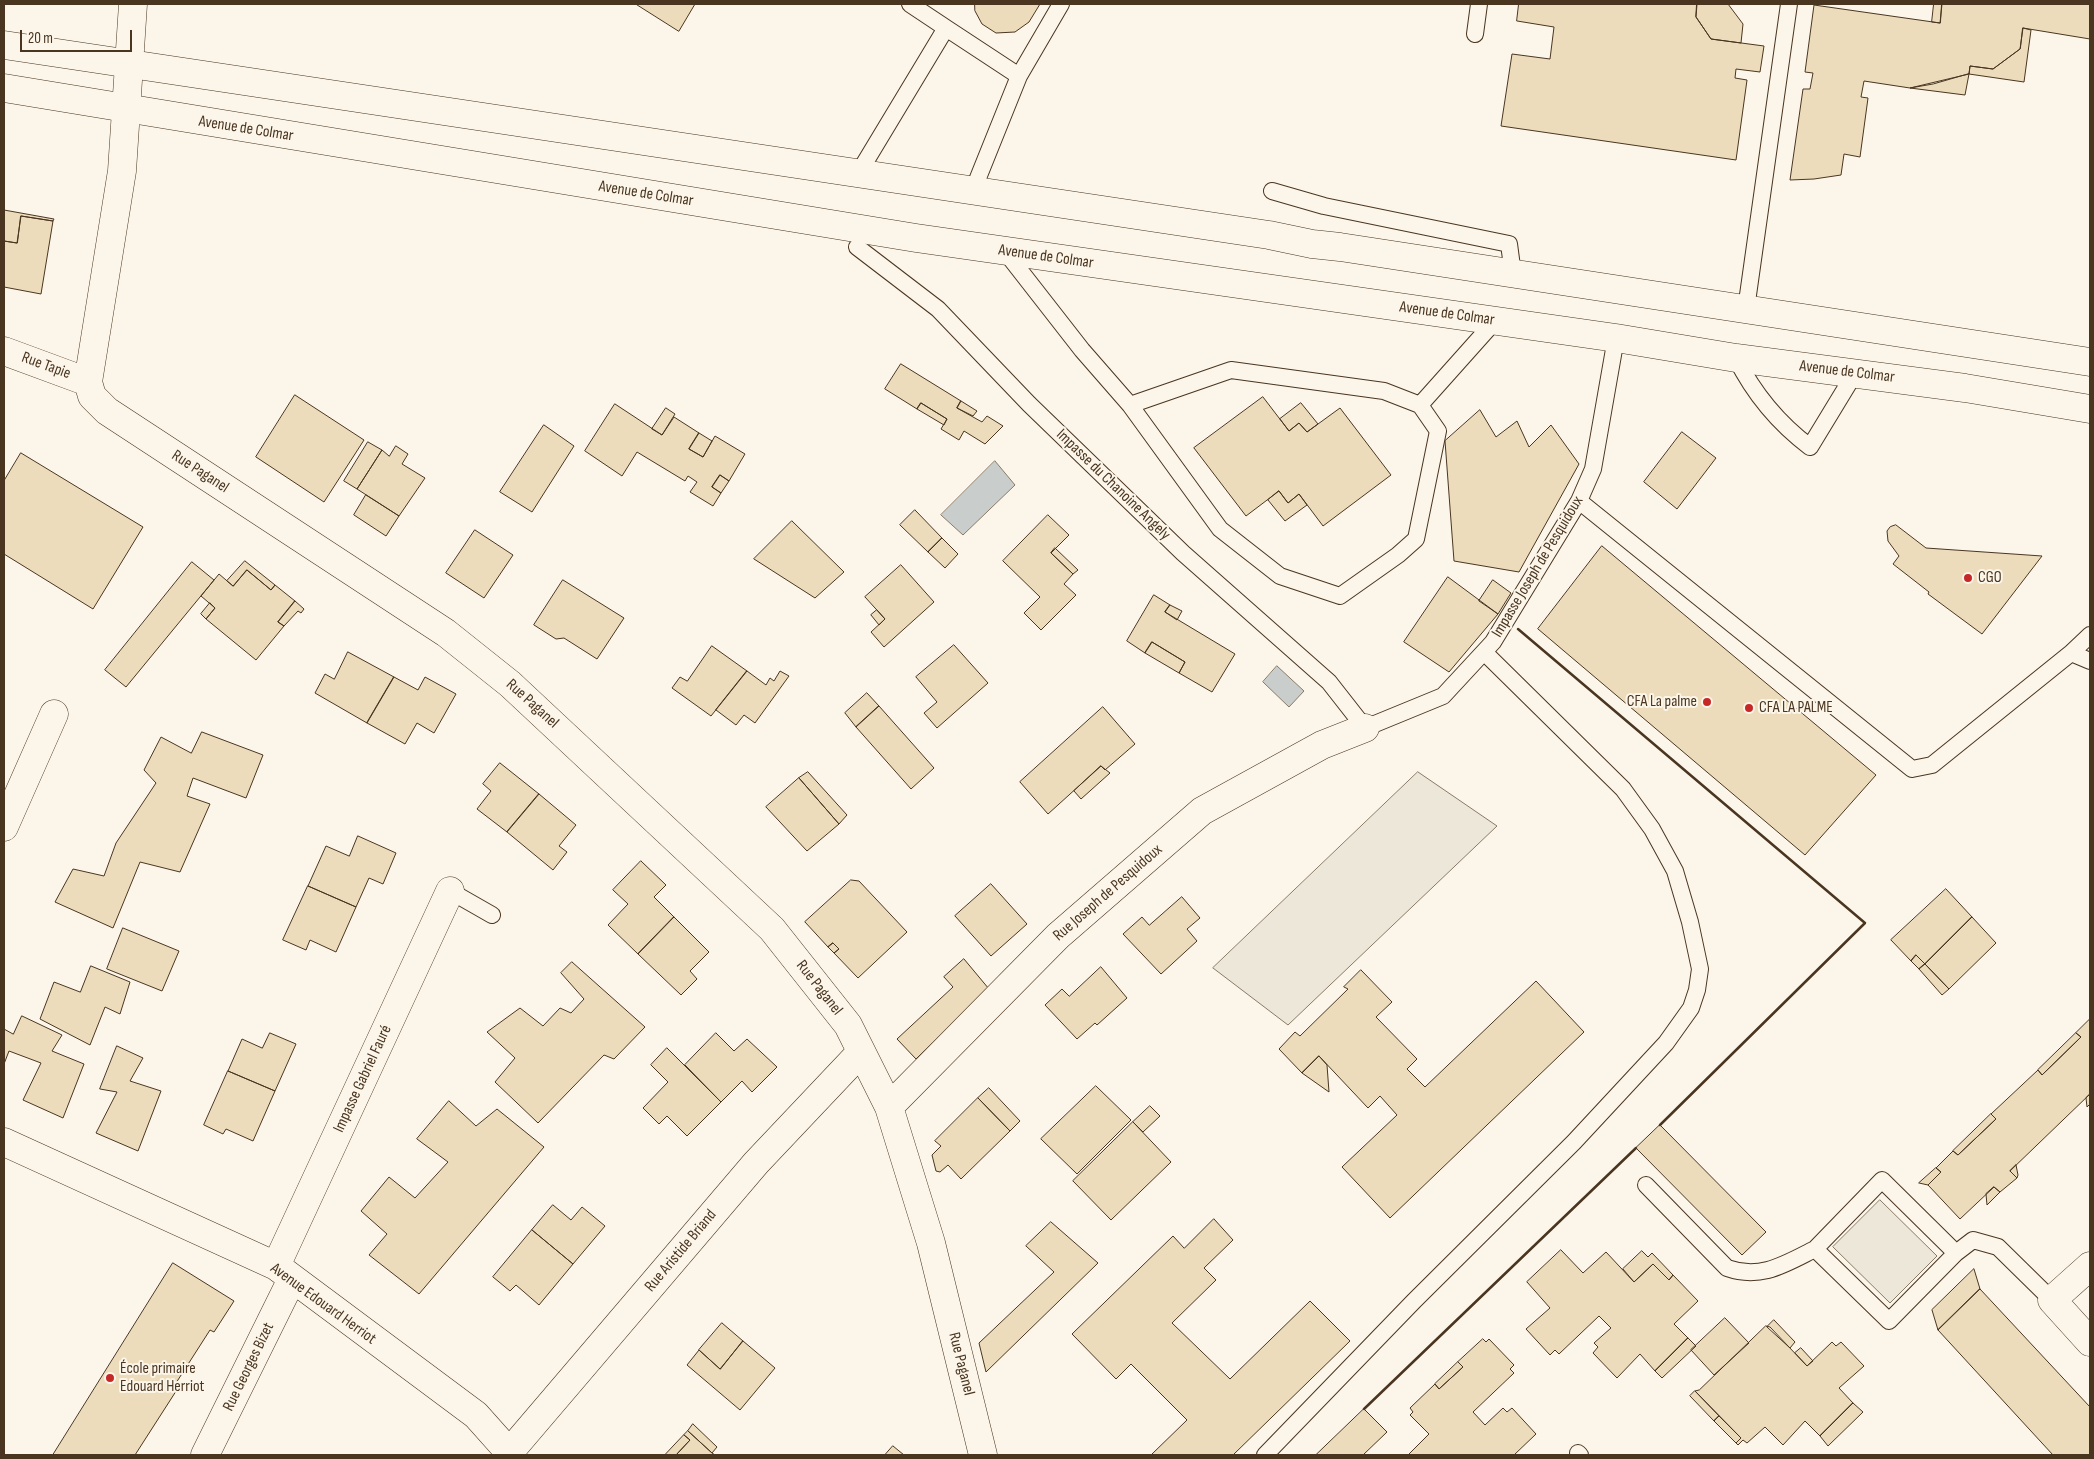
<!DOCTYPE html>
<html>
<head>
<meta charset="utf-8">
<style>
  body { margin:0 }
  #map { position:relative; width:2094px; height:1459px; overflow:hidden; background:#fbf6e9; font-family:"Sofia Sans Condensed",sans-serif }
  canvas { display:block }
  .frame { position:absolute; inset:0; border:5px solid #4a3520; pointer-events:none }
  .scale { position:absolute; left:20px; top:30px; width:112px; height:22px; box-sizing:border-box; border:2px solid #4a3520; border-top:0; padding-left:6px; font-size:15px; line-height:18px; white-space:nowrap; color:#4a3520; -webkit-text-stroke:4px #fbf6e9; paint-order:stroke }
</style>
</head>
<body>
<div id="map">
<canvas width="2094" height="1459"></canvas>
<div class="frame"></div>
<div class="scale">20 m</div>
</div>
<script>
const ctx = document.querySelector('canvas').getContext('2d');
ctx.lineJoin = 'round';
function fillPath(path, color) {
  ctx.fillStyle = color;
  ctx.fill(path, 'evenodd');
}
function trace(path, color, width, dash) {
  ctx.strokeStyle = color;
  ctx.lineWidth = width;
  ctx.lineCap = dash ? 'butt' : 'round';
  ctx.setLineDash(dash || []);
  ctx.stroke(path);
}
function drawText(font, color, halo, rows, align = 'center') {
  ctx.font = font + ' "Sofia Sans Condensed",sans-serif';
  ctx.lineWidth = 4;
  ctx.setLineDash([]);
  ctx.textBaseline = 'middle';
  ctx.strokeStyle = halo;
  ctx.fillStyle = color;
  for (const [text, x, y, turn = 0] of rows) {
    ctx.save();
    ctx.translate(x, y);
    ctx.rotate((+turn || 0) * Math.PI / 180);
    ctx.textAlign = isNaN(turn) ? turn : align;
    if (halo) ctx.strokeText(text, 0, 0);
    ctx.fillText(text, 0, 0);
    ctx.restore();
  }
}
const parking = new Path2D(`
  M 1418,772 L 1497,826 L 1288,1025 L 1213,968 Z
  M 1880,1200 L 1937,1256 L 1890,1303 L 1833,1247 Z`);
const water = new Path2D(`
  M 995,461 L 1015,485 L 963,535 L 941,515 Z
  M 1277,666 L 1304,691 L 1289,707 L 1263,682 Z`);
const building = new Path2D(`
  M 636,4 L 695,4 L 679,31 Z
  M 975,4 L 1040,4 L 1029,22 L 1015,32 L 996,33 L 982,24 L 975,11 Z
  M 1519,4 L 1697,4 L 1696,17 L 1711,39 L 1764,46 L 1760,72 L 1736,69 L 1735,78 L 1747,80 L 1736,160 L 1501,126 L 1512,54 L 1550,59 L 1554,27 L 1517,21 Z
  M 1697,4 L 1728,4 L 1743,24 L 1741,43 L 1711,39 L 1696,17 Z
  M 1934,4 L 1942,4 L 1940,23 L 1932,22 Z
  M 1942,4 L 2090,4 L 2090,39 L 2023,28 L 2020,49 L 1993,69 L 1970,66 L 1969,74 L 1910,88 L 1864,81 L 1861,97 L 1868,98 L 1860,157 L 1844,154 L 1841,175 L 1814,179 L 1790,180 L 1803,89 L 1810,89 L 1813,73 L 1805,72 L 1814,5 L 1940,23 Z
  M 2023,28 L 2031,30 L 2024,82 L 1969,74 L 1970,66 L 1993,69 L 2020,49 Z
  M 1969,74 L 1965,95 L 1910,88 L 1933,84 Z
  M 4,210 L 54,219 L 53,221 L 21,216 L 17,243 L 4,241 Z
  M 21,216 L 53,221 L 41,294 L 4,287 L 4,241 L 17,243 Z
  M 901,364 L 961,401 L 957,408 L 982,422 L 987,416 L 1003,426 L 985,444 L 964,431 L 959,440 L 941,429 L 947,419 L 921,403 L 917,409 L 885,389 Z
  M 295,395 L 364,440 L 324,502 L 256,457 Z
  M 1263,397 L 1289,431 L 1299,423 L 1307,432 L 1340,408 L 1391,475 L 1323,526 L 1299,494 L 1288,503 L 1279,491 L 1246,516 L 1194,448 Z
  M 961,401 L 977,411 L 973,416 L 957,408 Z
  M 921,403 L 947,419 L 944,425 L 917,409 Z
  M 1301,403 L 1318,424 L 1307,432 L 1299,423 L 1289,431 L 1280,419 Z
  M 615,404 L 662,435 L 674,417 L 699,433 L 689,449 L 703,457 L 715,436 L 745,454 L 729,481 L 720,475 L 712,487 L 721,493 L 713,506 L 690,492 L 697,482 L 688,476 L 685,481 L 637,452 L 622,476 L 585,451 Z
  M 666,408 L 675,414 L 662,435 L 652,429 Z
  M 1480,410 L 1496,437 L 1517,421 L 1529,447 L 1551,425 L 1579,464 L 1519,572 L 1454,561 L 1445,441 Z
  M 544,425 L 574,446 L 532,512 L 500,492 Z
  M 1682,432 L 1716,458 L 1677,509 L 1644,482 Z
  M 699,433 L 712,441 L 703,457 L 689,449 Z
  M 368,442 L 382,450 L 357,489 L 344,481 Z
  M 396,446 L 408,454 L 402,464 L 425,478 L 399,516 L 357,489 L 382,450 L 389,456 Z
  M 21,453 L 143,527 L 93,609 L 4,554 L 4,481 Z
  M 720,475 L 729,481 L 721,493 L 712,487 Z
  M 1279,491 L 1288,503 L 1299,494 L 1307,505 L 1285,521 L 1268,500 Z
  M 366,495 L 399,516 L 386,536 L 354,515 Z
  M 915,510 L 942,538 L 928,552 L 900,525 Z
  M 1048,515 L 1069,535 L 1051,553 L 1073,574 L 1064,584 L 1076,595 L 1041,630 L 1024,613 L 1040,597 L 1003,561 Z
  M 792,521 L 844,572 L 815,598 L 754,559 Z
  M 1896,525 L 1926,548 L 2042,556 L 1982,634 L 1928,594 L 1929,592 L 1893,564 L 1899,556 L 1888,541 L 1887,531 L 1890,527 Z
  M 475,530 L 513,555 L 484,598 L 446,573 Z
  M 942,538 L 958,554 L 945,568 L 928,552 Z
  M 1602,546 L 1876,775 L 1805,855 L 1538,629 Z
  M 1055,548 L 1078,570 L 1073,574 L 1051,553 Z
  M 245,561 L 275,585 L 271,590 L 247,570 L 233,586 L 227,581 Z
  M 192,562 L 214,580 L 126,687 L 105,670 Z
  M 901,565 L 934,602 L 884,647 L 871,632 L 885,619 L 865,597 Z
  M 247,570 L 271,590 L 275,585 L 295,601 L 278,622 L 284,626 L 256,660 L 206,619 L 215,608 L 201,596 L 219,574 L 233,586 Z
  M 1448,577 L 1498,614 L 1449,672 L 1404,642 Z
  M 563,580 L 624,618 L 597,659 L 564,638 L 556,639 L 534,625 Z
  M 1493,580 L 1511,593 L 1498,614 L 1479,601 Z
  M 1154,595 L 1170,605 L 1165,612 L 1235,654 L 1212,692 L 1179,673 L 1185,662 L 1152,642 L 1145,653 L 1127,641 Z
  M 295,601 L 304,609 L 301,613 L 298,611 L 284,626 L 278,622 Z
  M 210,603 L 215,608 L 206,619 L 201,614 Z
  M 1170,605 L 1182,611 L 1177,620 L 1165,612 Z
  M 877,610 L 885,619 L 879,625 L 871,615 Z
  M 1152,642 L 1185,662 L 1179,673 L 1145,653 Z
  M 954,645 L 988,683 L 937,728 L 924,713 L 937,702 L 916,677 Z
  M 712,646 L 747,671 L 711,716 L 672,688 L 680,677 L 687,681 Z
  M 348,652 L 394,677 L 367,723 L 315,693 L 325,674 L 334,679 Z
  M 747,671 L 766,685 L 770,678 L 774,681 L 780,671 L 789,676 L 755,723 L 744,715 L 736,725 L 716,710 Z
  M 394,677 L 418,690 L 425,677 L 456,694 L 434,733 L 417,723 L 405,744 L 367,723 Z
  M 867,693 L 879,706 L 856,727 L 845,713 Z
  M 879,706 L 934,768 L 911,789 L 856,727 Z
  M 1103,707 L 1135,744 L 1105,770 L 1101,766 L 1048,814 L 1020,782 Z
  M 202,732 L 263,755 L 246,798 L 193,778 L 187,796 L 210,804 L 180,872 L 140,862 L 113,928 L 55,902 L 73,869 L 104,876 L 116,843 L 156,783 L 144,770 L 161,737 L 191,753 Z
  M 500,763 L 539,794 L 507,832 L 477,809 L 491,791 L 483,784 Z
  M 1101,766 L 1110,773 L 1081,799 L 1074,791 Z
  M 808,772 L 847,815 L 839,824 L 799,778 Z
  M 799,778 L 839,824 L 807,851 L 766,807 Z
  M 539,794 L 576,825 L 559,846 L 567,852 L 553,870 L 507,832 Z
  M 358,836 L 396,853 L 383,884 L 369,878 L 356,907 L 308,886 L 326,846 L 349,856 Z
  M 641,861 L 666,885 L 654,897 L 674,917 L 638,954 L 608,925 L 628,904 L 613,890 Z
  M 851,880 L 859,881 L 907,932 L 858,978 L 834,953 L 839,949 L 833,943 L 828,947 L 805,922 Z
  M 991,884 L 1027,924 L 991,956 L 955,916 Z
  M 308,886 L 356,907 L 336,952 L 310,940 L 306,950 L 283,940 Z
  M 1946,889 L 1972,917 L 1925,964 L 1916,955 L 1911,961 L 1891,940 Z
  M 1182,897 L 1200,918 L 1187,929 L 1197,941 L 1161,974 L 1123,934 L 1142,917 L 1149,925 Z
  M 674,917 L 709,952 L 690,971 L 697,979 L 681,995 L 638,954 Z
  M 1972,917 L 1996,943 L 1949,989 L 1925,964 Z
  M 123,928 L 179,951 L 162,991 L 107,969 Z
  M 833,943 L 839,949 L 834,953 L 828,947 Z
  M 1916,955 L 1925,964 L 1919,969 L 1911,961 Z
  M 964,959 L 989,989 L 916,1059 L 897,1039 L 953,987 L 944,977 Z
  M 572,962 L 645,1027 L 614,1059 L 604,1055 L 538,1123 L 495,1082 L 515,1058 L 487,1032 L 520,1008 L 543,1026 L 560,1008 L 571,1013 L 584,999 L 561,973 Z
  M 1925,964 L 1949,989 L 1942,995 L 1919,969 Z
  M 91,966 L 130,982 L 120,1014 L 105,1007 L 90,1045 L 40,1019 L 54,982 L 80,992 Z
  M 1101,967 L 1127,998 L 1097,1025 L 1095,1023 L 1077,1039 L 1045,1005 L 1062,989 L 1069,996 Z
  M 1361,970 L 1392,1002 L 1376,1017 L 1417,1059 L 1407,1069 L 1425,1087 L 1536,981 L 1584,1032 L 1390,1218 L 1342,1167 L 1397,1115 L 1380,1096 L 1368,1108 L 1319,1056 L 1302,1073 L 1279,1049 L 1295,1032 L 1300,1036 L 1348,989 L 1344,987 Z
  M 22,1016 L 62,1035 L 52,1051 L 84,1064 L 63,1118 L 23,1100 L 41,1063 L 9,1051 L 4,1064 L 4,1029 L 13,1034 Z
  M 2090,1019 L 2090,1094 L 2010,1171 L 2017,1178 L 2000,1192 L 1994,1187 L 1960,1219 L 1928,1185 L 1941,1172 L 1936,1168 L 1953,1151 L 1958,1155 L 1996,1119 L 1991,1114 L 2038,1070 L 2042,1075 L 2081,1037 L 2076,1033 Z
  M 270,1033 L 296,1044 L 275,1091 L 228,1071 L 242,1039 L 262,1048 Z
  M 716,1033 L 734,1051 L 747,1039 L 777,1067 L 752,1092 L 742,1081 L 721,1102 L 685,1065 Z
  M 2076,1033 L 2081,1037 L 2042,1075 L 2038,1070 Z
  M 117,1046 L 143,1058 L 130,1081 L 161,1091 L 138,1151 L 96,1133 L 117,1092 L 100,1089 Z
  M 667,1048 L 721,1102 L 687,1136 L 667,1116 L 659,1124 L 643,1108 L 668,1082 L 651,1065 Z
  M 1319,1056 L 1327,1065 L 1329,1092 L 1302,1073 Z
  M 228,1071 L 275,1091 L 253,1141 L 226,1129 L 223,1134 L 204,1125 Z
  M 1096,1086 L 1131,1120 L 1077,1174 L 1041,1139 Z
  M 989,1088 L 1020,1121 L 1010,1131 L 978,1098 Z
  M 2090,1094 L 2090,1104 L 2087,1107 L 2086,1098 Z
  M 978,1098 L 1010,1131 L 961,1179 L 948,1165 L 940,1172 L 936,1171 L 932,1155 L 941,1146 L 935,1141 Z
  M 449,1101 L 476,1126 L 497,1109 L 544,1147 L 419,1294 L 369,1255 L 387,1234 L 361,1211 L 389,1177 L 415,1198 L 448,1162 L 417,1139 Z
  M 1150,1106 L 1160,1116 L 1143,1132 L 1133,1122 Z
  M 1991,1114 L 1996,1119 L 1958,1155 L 1953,1151 Z
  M 1133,1122 L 1171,1162 L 1111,1220 L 1073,1181 Z
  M 1660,1125 L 1766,1232 L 1742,1255 L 1636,1148 Z
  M 2016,1165 L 2018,1175 L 2017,1178 L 2010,1171 Z
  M 1936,1168 L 1941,1172 L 1928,1185 L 1919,1183 Z
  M 1994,1187 L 2000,1192 L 1987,1205 L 1986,1194 Z
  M 553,1205 L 571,1220 L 582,1207 L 605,1226 L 573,1264 L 532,1230 Z
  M 1214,1219 L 1233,1240 L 1204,1268 L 1216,1280 L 1172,1323 L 1230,1379 L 1310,1301 L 1350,1341 L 1233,1455 L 1151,1455 L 1187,1420 L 1131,1364 L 1116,1379 L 1072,1334 L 1173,1236 L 1184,1248 Z
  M 1051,1222 L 1098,1263 L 986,1372 L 979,1343 L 1054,1272 L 1026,1246 Z
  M 532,1230 L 573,1264 L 539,1305 L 516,1285 L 510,1291 L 493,1277 Z
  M 1561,1250 L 1583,1273 L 1606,1252 L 1634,1282 L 1653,1264 L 1669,1280 L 1673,1275 L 1698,1301 L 1674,1324 L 1688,1338 L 1655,1371 L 1640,1354 L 1617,1378 L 1593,1353 L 1598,1347 L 1594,1343 L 1611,1328 L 1599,1316 L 1559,1354 L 1555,1350 L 1550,1355 L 1526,1329 L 1550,1308 L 1527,1282 Z
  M 1642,1251 L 1648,1257 L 1652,1253 L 1673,1275 L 1669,1280 L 1653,1264 L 1634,1282 L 1623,1269 Z
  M 173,1263 L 234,1301 L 214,1332 L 210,1330 L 176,1383 L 180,1385 L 135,1455 L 53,1455 Z
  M 1974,1269 L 1980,1289 L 1938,1330 L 1932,1310 Z
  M 1980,1289 L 2090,1407 L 2090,1455 L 2053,1455 L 1938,1330 Z
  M 1725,1318 L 1749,1343 L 1714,1375 L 1691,1350 Z
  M 1774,1320 L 1795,1342 L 1790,1348 L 1767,1327 Z
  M 722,1323 L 743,1341 L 720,1369 L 699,1350 Z
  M 1766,1326 L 1770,1327 L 1807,1366 L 1832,1342 L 1836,1346 L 1841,1342 L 1864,1366 L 1839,1388 L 1853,1403 L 1820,1436 L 1805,1421 L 1783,1445 L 1765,1427 L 1747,1443 L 1743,1440 L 1738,1445 L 1736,1443 L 1741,1438 L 1695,1391 L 1699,1390 Z
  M 1688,1338 L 1696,1346 L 1662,1378 L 1655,1371 Z
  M 1483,1339 L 1486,1342 L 1489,1339 L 1514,1365 L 1510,1369 L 1514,1373 L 1473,1412 L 1485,1425 L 1503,1408 L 1507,1412 L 1512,1408 L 1536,1434 L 1514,1455 L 1411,1455 L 1409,1454 L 1429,1434 L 1410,1415 L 1413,1412 L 1410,1408 L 1435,1384 L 1439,1389 L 1463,1367 L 1458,1362 Z
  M 743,1341 L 775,1368 L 740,1410 L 687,1365 L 699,1350 L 720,1369 Z
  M 1801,1348 L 1813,1361 L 1807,1366 L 1795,1353 Z
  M 1458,1362 L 1463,1367 L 1439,1389 L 1435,1384 Z
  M 1695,1391 L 1719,1416 L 1714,1421 L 1690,1396 Z
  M 1853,1403 L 1863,1412 L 1828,1446 L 1820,1436 Z
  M 1364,1409 L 1387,1432 L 1363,1455 L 1316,1455 Z
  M 1719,1416 L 1741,1438 L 1736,1443 L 1714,1421 Z
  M 693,1424 L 717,1447 L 712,1453 L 688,1431 Z
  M 688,1431 L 712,1453 L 715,1455 L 676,1455 L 690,1440 L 684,1435 Z
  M 684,1435 L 690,1440 L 676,1455 L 665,1455 Z
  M 893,1446 L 904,1455 L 885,1455 Z`);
const lane = new Path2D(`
  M 946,28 L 1019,76
  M 1475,34 L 1479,4
  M 858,174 L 946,28 L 910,4
  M 1272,191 L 1324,206 L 1509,244 L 1513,274
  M 976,192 L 978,178 L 1019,76 L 1061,4
  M 857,247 L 938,309 L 1029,404 L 1183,553 L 1329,682 L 1365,728 L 1443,696 L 1493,642 L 1579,501 L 1593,469 L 1616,338
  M 1004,250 L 1082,350 L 1130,405 L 1220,529 L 1280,576 L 1340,596 L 1398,555 L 1416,539 L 1438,431 L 1420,405 L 1384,391 L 1231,370 L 1130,405
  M 1744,309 L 1748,295 L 1789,4
  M 1736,358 C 1754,394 1778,423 1810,447 L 1855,373
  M 1420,405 L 1495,321
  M 1579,501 L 1912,769 L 1932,765 L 2071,653 L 2090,635
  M 2071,653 L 2090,661
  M 450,891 L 492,915
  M 1646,1185 L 1727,1268 C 1761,1280 1785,1264 1815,1249
  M 1956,1253 L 1889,1321 L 1815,1249 L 1882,1180 L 1956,1253 L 1973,1240 L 1998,1247 L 2054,1302
  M 1578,1453 L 1580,1455
  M 1265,1455 L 1414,1301 L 1574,1142 L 1666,1043 L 1691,1008 L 1697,990 L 1700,969 L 1690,922 L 1675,871 L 1652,829 L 1623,789 L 1484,652`);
const street = new Path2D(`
  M 133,4 L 122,171 L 88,382 L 92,396 L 107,411 L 446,633 L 510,684 L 772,929 L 848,1025 L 889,1107 L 931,1243 L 983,1455
  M 4,351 L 88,382
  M 4,827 L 54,714
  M 889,1107 L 1058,936 L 1202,811 L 1322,745 L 1365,728
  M 4,1142 L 276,1266 L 476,1415 L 509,1452
  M 276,1266 L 450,891
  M 2090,1266 L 2052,1300 L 2090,1342
  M 205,1455 L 292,1279
  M 507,1455 L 756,1163 L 861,1052`);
const primary = new Path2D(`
  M 4,45 L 1269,235 L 1312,244 L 1340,247 L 2090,362
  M 4,88 L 916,238 L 1616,338 L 1736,358 L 1965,388 L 2090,409`);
const wall = new Path2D(`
  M 1518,629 L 1865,923 L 1660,1125
  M 1364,1409 L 1636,1148`);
const markers = [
  [1968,578,5,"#c62828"],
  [1707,702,5,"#c62828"],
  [1749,708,5,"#c62828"],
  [110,1378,5,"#c62828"]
];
const streetNames = [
  ["Avenue de Colmar",246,129,9],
  ["Avenue de Colmar",646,194,9],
  ["Avenue de Colmar",1046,257,8],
  ["Avenue de Colmar",1447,314,8],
  ["Rue Tapie",46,366,20],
  ["Avenue de Colmar",1847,372,7],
  ["Rue Paganel",200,472,33],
  ["Impasse du Chanoine Angely",1113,485,44],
  ["Impasse Joseph de Pesquidoux",1538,567,-59],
  ["Rue Paganel",532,704,42],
  ["Rue Joseph de Pesquidoux",1108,893,-41],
  ["Rue Paganel",819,988,52],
  ["Impasse Gabriel Fauré",363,1079,-65],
  ["Rue Aristide Briand",681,1251,-50],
  ["Avenue Edouard Herriot",323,1304,36],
  ["Rue Paganel",961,1364,76],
  ["Rue Georges Bizet",249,1367,-64]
];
const poiNames = [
  ["CGO",1978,578],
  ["CFA La palme",1697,702,"right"],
  ["CFA LA PALME",1759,708],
  ["École primaire",120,1369],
  ["Edouard Herriot",120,1387]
];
fillPath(parking, '#ede7d9');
trace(parking, '#887966', 1);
fillPath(water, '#c9cecd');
trace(water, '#887966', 1);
fillPath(building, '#ecdcbc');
trace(building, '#4a3520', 1);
trace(lane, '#4a3520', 18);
trace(street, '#4a3520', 29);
trace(primary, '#4a3520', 29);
trace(lane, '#fbf6e9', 16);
trace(street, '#fbf6e9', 28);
trace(primary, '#fbf6e9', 28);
trace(wall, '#4a3520', 2.5);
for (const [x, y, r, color] of markers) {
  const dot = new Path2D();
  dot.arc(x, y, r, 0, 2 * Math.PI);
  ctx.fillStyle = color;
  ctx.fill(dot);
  trace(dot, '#fbf6e9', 2);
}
drawText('16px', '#4a3520', '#fbf6e9', streetNames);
drawText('16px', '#4a3520', '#fbf6e9', poiNames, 'left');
</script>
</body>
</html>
